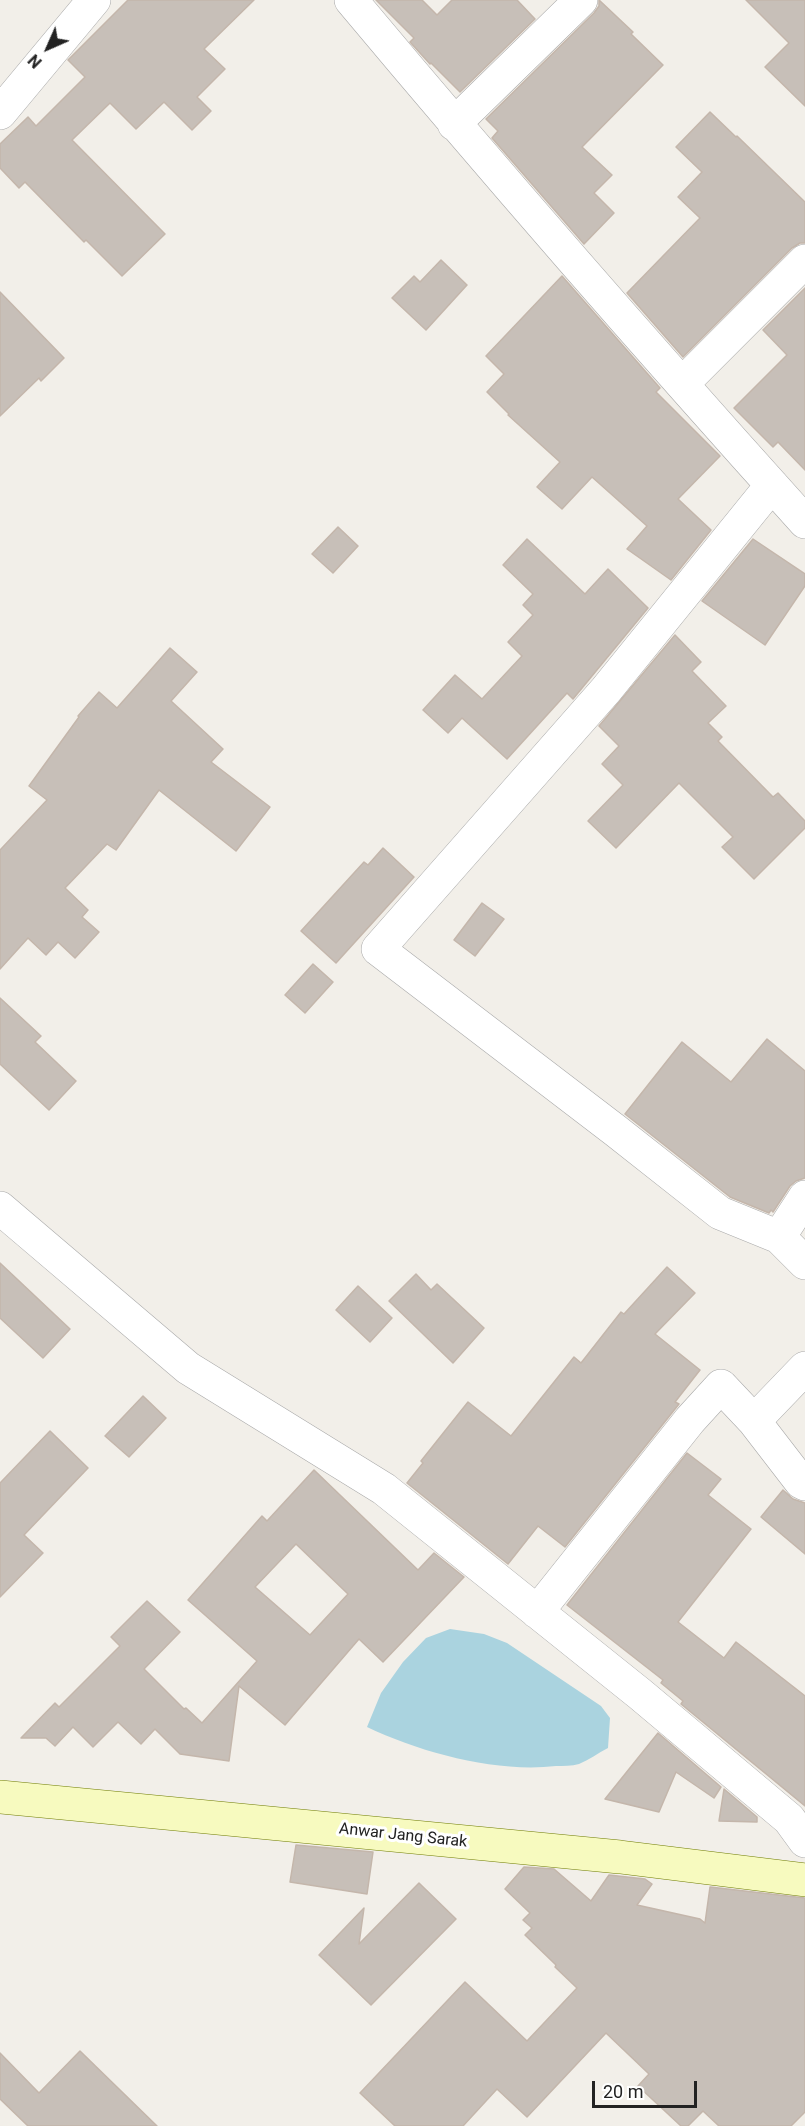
<!DOCTYPE html>
<html>
<head>
<meta charset="utf-8">
<style>
  body { margin:0 }
  #map { position:relative; width:805px; height:2126px; overflow:hidden; background:#f2efe9; font-family:Roboto,sans-serif }
  canvas { display:block }
  .north { position:absolute; left:18px; top:18px; width:60px; height:60px; -webkit-text-stroke:4px #fff; paint-order:stroke; rotate:225deg; font-size:16px; font-weight:700; line-height:24px; text-align:center; color:#222 }
  .north::after { content:''; display:block; margin:auto; width:21px; height:27px; background:#222; clip-path:polygon(50% 0,100% 100%,50% 72%,0 100%) }
  .scale { position:absolute; left:592px; top:2081px; width:105px; height:27px; box-sizing:border-box; border:3px solid #222; border-top:0; padding-left:8px; font-size:18px; line-height:21px; white-space:nowrap; color:#222; -webkit-text-stroke:4px #fff; paint-order:stroke }
</style>
</head>
<body>
<div id="map">
<canvas width="805" height="2126"></canvas>
<div class="north">N</div>
<div class="scale">20 m</div>
</div>
<script>
const ctx = document.querySelector('canvas').getContext('2d');
ctx.lineJoin = 'round';
function fillPath(path, color) {
  ctx.fillStyle = color;
  ctx.fill(path, 'evenodd');
}
function trace(path, color, width, dash) {
  ctx.strokeStyle = color;
  ctx.lineWidth = width;
  ctx.lineCap = dash ? 'butt' : 'round';
  ctx.setLineDash(dash || []);
  ctx.stroke(path);
}
function drawText(font, color, halo, rows, align = 'center') {
  ctx.font = font + ' Roboto,sans-serif';
  ctx.lineWidth = 6;
  ctx.setLineDash([]);
  ctx.textBaseline = 'middle';
  ctx.strokeStyle = halo;
  ctx.fillStyle = color;
  for (const [text, x, y, turn = 0] of rows) {
    ctx.save();
    ctx.translate(x, y);
    ctx.rotate((+turn || 0) * Math.PI / 180);
    ctx.textAlign = isNaN(turn) ? turn : align;
    if (halo) ctx.strokeText(text, 0, 0);
    ctx.fillText(text, 0, 0);
    ctx.restore();
  }
}
const water = new Path2D(`
  M 450,1629 L 484,1634 L 507,1643 L 601,1706 L 610,1718 L 608,1748 C 598,1753 589,1760 579,1764 C 572,1766 563,1766 556,1766 C 496,1773 422,1753 367,1727 L 381,1693 L 403,1662 L 426,1638 Z`);
const building = new Path2D(`
  M 128,0 L 254,0 L 204,49 L 225,69 L 197,97 L 211,111 L 192,130 L 164,102 L 136,129 L 110,103 L 72,140 L 165,234 L 122,276 L 86,240 L 84,242 L 25,182 L 19,188 L 0,168 L 0,144 L 28,117 L 36,126 L 85,77 L 68,60 Z
  M 376,0 L 422,0 L 437,15 L 452,0 L 517,0 L 535,19 L 460,92 L 431,63 L 430,64 L 410,42 L 414,38 Z
  M 599,0 L 633,32 L 631,34 L 663,65 L 582,147 L 612,175 L 594,193 L 614,213 L 584,244 L 492,138 L 498,131 L 486,119 L 594,13 L 599,6 Z
  M 746,0 L 805,0 L 805,106 L 765,67 L 789,43 Z
  M 710,112 L 736,137 L 737,136 L 805,202 L 805,243 L 800,243 L 792,248 L 683,357 L 627,293 L 700,218 L 678,197 L 702,172 L 676,147 Z
  M 441,260 L 467,285 L 426,330 L 392,298 L 414,276 L 420,282 Z
  M 562,276 L 660,388 L 656,392 L 720,456 L 678,499 L 711,530 L 671,580 L 627,549 L 647,526 L 592,477 L 562,509 L 537,487 L 560,462 L 508,415 L 509,414 L 487,392 L 504,374 L 486,356 Z
  M 805,288 L 805,470 L 778,442 L 773,447 L 734,408 L 787,355 L 763,330 Z
  M 0,292 L 64,358 L 41,381 L 39,378 L 0,416 Z
  M 338,527 L 358,546 L 333,573 L 312,554 Z
  M 527,539 L 585,594 L 608,569 L 648,608 L 573,699 L 567,693 L 507,759 L 462,718 L 448,733 L 423,710 L 455,675 L 482,699 L 522,656 L 508,642 L 533,615 L 523,605 L 533,594 L 503,565 Z
  M 753,539 L 805,574 L 805,586 L 765,645 L 702,601 Z
  M 675,635 L 701,662 L 692,671 L 726,706 L 708,723 L 722,737 L 718,741 L 773,797 L 778,793 L 805,821 L 805,828 L 754,879 L 722,847 L 733,837 L 679,783 L 616,848 L 588,821 L 623,785 L 602,764 L 619,746 L 599,726 Z
  M 170,648 L 197,672 L 171,701 L 223,749 L 211,762 L 270,807 L 236,851 L 159,790 L 116,850 L 107,844 L 65,888 L 88,910 L 82,917 L 99,932 L 75,958 L 58,942 L 46,955 L 28,938 L 0,969 L 0,850 L 47,800 L 29,786 L 79,717 L 78,716 L 99,692 L 117,708 Z
  M 383,848 L 414,877 L 336,963 L 301,931 L 364,862 L 368,865 Z
  M 482,903 L 504,919 L 475,956 L 454,940 Z
  M 313,964 L 333,982 L 305,1013 L 285,995 Z
  M 0,998 L 41,1036 L 35,1042 L 76,1081 L 49,1110 L 0,1064 Z
  M 767,1039 L 805,1071 L 805,1178 L 796,1181 L 790,1186 L 773,1212 L 771,1210 L 769,1213 L 730,1197 L 625,1114 L 682,1042 L 731,1082 Z
  M 0,1263 L 70,1329 L 43,1358 L 0,1318 Z
  M 667,1267 L 695,1293 L 655,1334 L 700,1370 L 675,1402 L 679,1404 L 565,1547 L 538,1526 L 508,1564 L 407,1483 L 423,1463 L 421,1461 L 468,1402 L 511,1436 L 574,1357 L 581,1363 L 621,1312 L 624,1314 Z
  M 416,1274 L 431,1290 L 437,1284 L 484,1328 L 453,1363 L 389,1301 Z
  M 358,1286 L 392,1318 L 370,1342 L 336,1310 Z
  M 143,1396 L 166,1418 L 129,1457 L 105,1436 Z
  M 50,1431 L 88,1468 L 24,1535 L 43,1553 L 0,1597 L 0,1483 Z
  M 687,1453 L 721,1479 L 708,1495 L 751,1529 L 678,1622 L 724,1658 L 736,1642 L 805,1696 L 805,1806 L 681,1704 L 683,1701 L 661,1683 L 663,1680 L 567,1605 Z
  M 314,1470 L 418,1570 L 434,1553 L 464,1577 L 383,1662 L 359,1639 L 285,1725 L 239,1686 L 229,1761 L 180,1754 L 155,1729 L 141,1744 L 118,1722 L 93,1747 L 73,1727 L 55,1746 L 46,1738 L 21,1738 L 55,1703 L 59,1707 L 120,1646 L 111,1637 L 147,1601 L 180,1632 L 144,1669 L 184,1709 L 186,1708 L 202,1723 L 257,1661 L 188,1600 L 262,1516 L 267,1521 ZM 296,1544 L 348,1594 L 310,1635 L 255,1587 Z
  M 783,1490 L 793,1499 L 805,1503 L 805,1554 L 761,1517 Z
  M 658,1733 L 721,1787 L 714,1798 L 676,1772 L 659,1812 L 605,1799 Z
  M 724,1789 L 757,1817 L 757,1822 L 719,1821 Z
  M 296,1845 L 373,1852 L 367,1894 L 290,1882 Z
  M 524,1867 L 554,1869 L 591,1901 L 609,1875 L 645,1879 L 652,1884 L 637,1905 L 700,1919 L 705,1923 L 710,1887 L 805,1898 L 805,2112 L 791,2126 L 719,2126 L 703,2111 L 688,2126 L 681,2126 L 638,2086 L 649,2074 L 606,2033 L 527,2117 L 497,2089 L 463,2126 L 395,2126 L 360,2093 L 465,1982 L 527,2041 L 577,1988 L 555,1967 L 556,1965 L 525,1935 L 532,1928 L 523,1920 L 530,1913 L 505,1889 Z
  M 419,1883 L 456,1919 L 371,2005 L 319,1955 L 364,1908 L 359,1944 Z
  M 80,2051 L 157,2126 L 28,2126 L 0,2099 L 0,2053 L 39,2093 Z`);
const minor = new Path2D(`
  M 351,0 C 499,177 651,351 805,522
  M 0,113 L 94,0
  M 454,124 L 581,0
  M 682,384 L 805,261
  M 772,485 L 606,690 L 378,949 L 616,1131 L 720,1213 L 779,1237 L 805,1263
  M 0,1208 L 188,1368 L 384,1489 L 640,1694 L 789,1819 L 805,1841
  M 779,1237 L 805,1197
  M 754,1421 L 805,1368
  M 537,1612 L 690,1420 L 721,1386 L 754,1421 L 801,1482 L 805,1484`);
const secondary = new Path2D(`
  M 0,1797 L 620,1857 L 805,1880`);
const streetNames = [
  ["Anwar Jang Sarak",403,1836,6]
];
fillPath(water, '#aad3df');
fillPath(building, '#c7bfb8');
trace(building, '#c4b6ab', 1.5);
trace(minor, '#a9a9a9', 34);
trace(secondary, '#707d05', 34);
trace(minor, '#fff', 33);
trace(secondary, '#f7fabf', 33);
drawText('16px', '#222', '#fff', streetNames);
</script>
</body>
</html>
